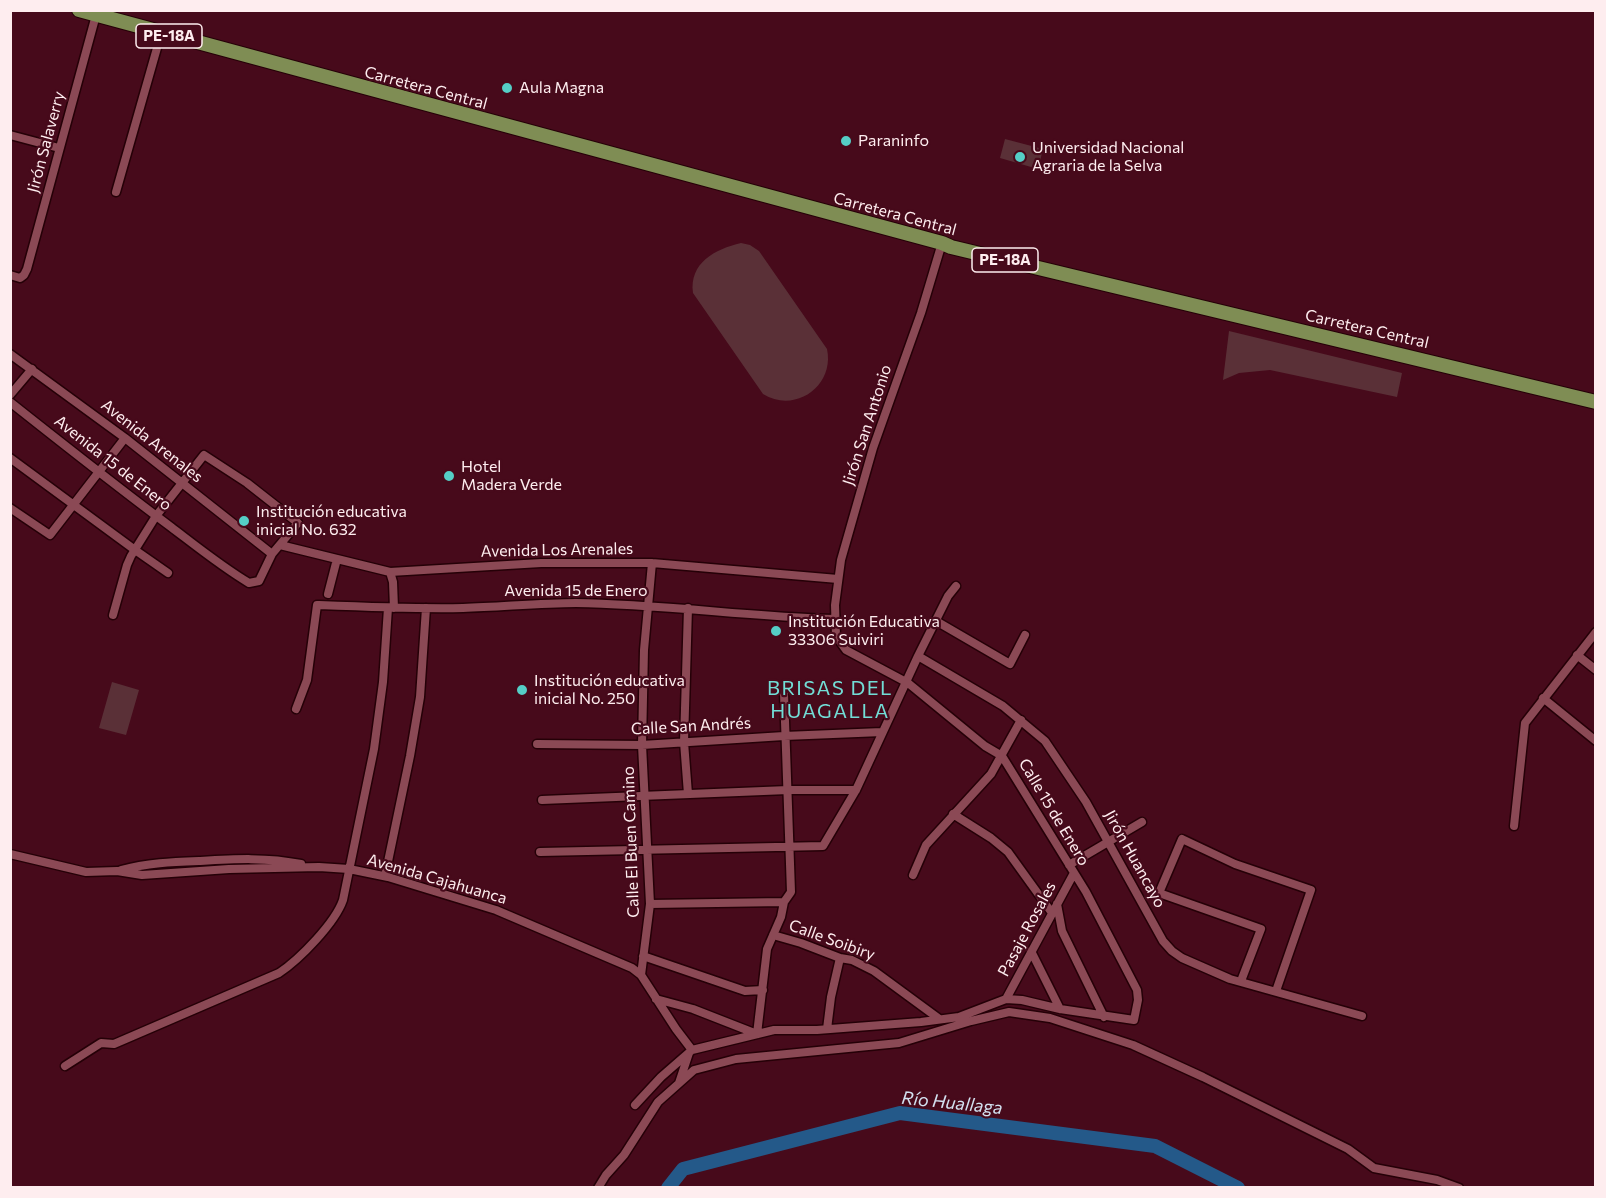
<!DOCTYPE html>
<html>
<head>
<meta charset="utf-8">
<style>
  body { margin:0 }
  #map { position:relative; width:1606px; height:1198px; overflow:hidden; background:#470a1b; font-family:Commissioner,sans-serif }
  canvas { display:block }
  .frame { position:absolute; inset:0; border:12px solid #feedef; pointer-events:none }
</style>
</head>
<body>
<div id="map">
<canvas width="1606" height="1198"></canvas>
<div class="frame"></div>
</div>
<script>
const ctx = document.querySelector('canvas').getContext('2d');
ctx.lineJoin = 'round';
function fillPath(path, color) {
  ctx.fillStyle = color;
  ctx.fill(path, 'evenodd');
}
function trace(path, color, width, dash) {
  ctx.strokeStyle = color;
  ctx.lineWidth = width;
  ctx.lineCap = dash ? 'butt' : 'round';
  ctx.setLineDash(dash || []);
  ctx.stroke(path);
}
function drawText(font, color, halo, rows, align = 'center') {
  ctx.font = font + ' Commissioner,sans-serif';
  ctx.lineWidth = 4.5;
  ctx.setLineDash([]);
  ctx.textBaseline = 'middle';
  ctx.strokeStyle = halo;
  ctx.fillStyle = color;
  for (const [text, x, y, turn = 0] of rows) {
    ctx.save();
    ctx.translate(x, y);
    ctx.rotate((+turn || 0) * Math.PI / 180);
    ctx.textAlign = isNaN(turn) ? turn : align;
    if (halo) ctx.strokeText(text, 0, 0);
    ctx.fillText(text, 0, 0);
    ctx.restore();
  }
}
const green = new Path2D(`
  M 1005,139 L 1043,149 L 1038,169 L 1000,158 Z
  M 741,243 L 750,245 L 759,251 L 827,349 C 835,386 795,414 763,394 L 693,293 C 689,263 715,249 741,243 Z
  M 1229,331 L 1402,373 L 1397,397 L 1270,370 L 1239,373 L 1223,380 Z
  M 112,682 L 139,690 L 126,735 L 99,728 Z`);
const river = new Path2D(`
  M 668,1188 L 683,1169 L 900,1113 L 1155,1146 L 1238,1188`);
const minor = new Path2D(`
  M 10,135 L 59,148
  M 116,192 L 161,34
  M 10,275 L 20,278 L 24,275 L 27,269 L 96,15
  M 10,354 L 125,438 L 272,554
  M 10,395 L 32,369
  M 10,402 C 63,444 116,486 171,527 C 196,546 222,567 249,583 L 259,581 L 272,554 L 298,523 L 247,483 L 204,455 L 156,516 L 131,556 L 127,565 L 113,615
  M 10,458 L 135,550 L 168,573
  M 10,508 L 50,535 L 125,438
  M 280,545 L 390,572 L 541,563 L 652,563 L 838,579
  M 390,572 L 393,582 L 394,608
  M 328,594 L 337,559
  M 688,608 L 684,742 L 688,794
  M 936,621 L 1010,664 L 1025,635
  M 1577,655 L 1596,670
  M 918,656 L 1003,706 L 1045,741 L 1086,802 L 1163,941 L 1172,951 L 1182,958 L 1230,979 L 1362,1016
  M 1543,698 L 1596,741
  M 296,709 L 307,680 L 317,605 C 366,607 414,609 463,608 C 501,607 539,603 576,603 C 663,604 749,617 835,619
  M 537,744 L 642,745 L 784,736 L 882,732
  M 542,800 L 788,790 L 856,790
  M 953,814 L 991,838 L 1008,852 L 1052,913
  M 1514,826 L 1525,723 L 1596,632
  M 540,852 L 823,846 L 856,790 L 918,656 L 948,596 L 956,586
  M 10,854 L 86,872 L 117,871 L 142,875 L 229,869 L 319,867 L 349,869 L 388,877 L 496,910 L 632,968 L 641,975 L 676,1029 L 692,1050
  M 1069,865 L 1142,822
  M 121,870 C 147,863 172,862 199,861 C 234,859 267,857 301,864
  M 913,875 L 926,845 L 991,774 L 1021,720
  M 385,876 L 410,756 L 420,697 L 426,608
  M 650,904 L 784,902
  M 1057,904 L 1062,931 L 1104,1017
  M 773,935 L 801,943 L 840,958 L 852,960 L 874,971 L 938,1018
  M 1031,951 L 1060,1009
  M 643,956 L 745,991 L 763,990
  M 641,975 L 650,904 L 642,745 L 644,650 L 652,563
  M 1241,981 L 1261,929 L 1159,893 L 1182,839 L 1235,864 L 1311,890 L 1276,991
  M 656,999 L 693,1009 L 757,1034 L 767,949 L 781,917 L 784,902 L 791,892 L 784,693
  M 1006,999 L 1074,873
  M 827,1029 L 831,997 L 840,958
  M 65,1066 L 101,1043 L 114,1044 L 279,973 C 300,959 335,923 343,900 L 374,749 L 383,682 L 388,608
  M 679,1083 L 689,1053
  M 635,1105 L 661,1077 L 692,1050 L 774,1030 L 817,1030 L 921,1022 L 959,1017 L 1006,999 L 1022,1000 L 1060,1009 L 1134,1020 L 1138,1000 L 1137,990 L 1086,892 L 1002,756 L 985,746 L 908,683 L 846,650 L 836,636 L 835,605 L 841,560 L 873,448 L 921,313 L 942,243
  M 598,1188 L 606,1175 L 624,1155 L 658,1102 L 694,1070 L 736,1059 L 899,1043 L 971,1021 L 1009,1012 L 1050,1018 L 1133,1045 L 1203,1077 L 1348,1149 L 1374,1168 L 1437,1180 L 1459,1188`);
const trunk = new Path2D(`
  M 79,10 L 942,243 L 951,247 L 1596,402`);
const markers = [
  [507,88,6,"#55cec6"],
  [846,141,6,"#55cec6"],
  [1020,157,6,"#55cec6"],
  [449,476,6,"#55cec6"],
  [244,521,6,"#55cec6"],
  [776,631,6,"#55cec6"],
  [522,690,6,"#55cec6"]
];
const shields = [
  [169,36,66],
  [1005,260,66]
];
const shieldNames = [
  ["PE-18A",169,36],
  ["PE-18A",1005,260]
];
const streetNames = [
  ["Carretera Central",426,88,15],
  ["Jirón Salaverry",46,142,-75],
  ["Carretera Central",895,214,15],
  ["Carretera Central",1367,329,13],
  ["Jirón San Antonio",867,425,-72],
  ["Avenida Arenales",152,441,38],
  ["Avenida 15 de Enero",113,463,38],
  ["Avenida Los Arenales",557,550,-1],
  ["Avenida 15 de Enero",576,591],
  ["Calle San Andrés",691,726,-3],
  ["Calle 15 de Enero",1054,812,59],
  ["Calle El Buen Camino",631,842,-92],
  ["Jirón Huancayo",1135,859,61],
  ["Avenida Cajahuanca",437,879,16],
  ["Pasaje Rosales",1027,929,-62],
  ["Calle Soibiry",832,940,20]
];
const poiNames = [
  ["Aula Magna",519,88],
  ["Paraninfo",858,141],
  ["Universidad Nacional",1032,148],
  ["Agraria de la Selva",1032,166],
  ["Hotel",461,467],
  ["Madera Verde",461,485],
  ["Institución educativa",256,512],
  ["inicial No. 632",256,530],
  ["Institución Educativa",788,622],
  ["33306 Suiviri",788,640],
  ["Institución educativa",534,681],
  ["inicial No. 250",534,699]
];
const waterNames = [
  ["Río Huallaga",952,1103,6]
];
const quarterNames = [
  ["BRISAS DEL",830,688],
  ["HUAGALLA",830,711]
];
fillPath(green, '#5a3037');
trace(river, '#245989', 14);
trace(minor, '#250007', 11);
trace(trunk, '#250007', 16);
trace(minor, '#8b4955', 8);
trace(trunk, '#7f8d54', 14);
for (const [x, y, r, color] of markers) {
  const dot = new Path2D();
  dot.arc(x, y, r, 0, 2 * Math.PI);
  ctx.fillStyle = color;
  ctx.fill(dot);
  trace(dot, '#470a1b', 2);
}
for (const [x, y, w] of shields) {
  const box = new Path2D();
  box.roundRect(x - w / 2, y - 12, w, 24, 4.5);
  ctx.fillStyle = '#470a1b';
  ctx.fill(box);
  trace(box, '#feedef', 1.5);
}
drawText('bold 15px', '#feedef', null, shieldNames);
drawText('16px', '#feedef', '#470a1b', streetNames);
drawText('16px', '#feedef', '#470a1b', poiNames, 'left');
drawText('italic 18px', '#d3e1f0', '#470a1b', waterNames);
ctx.letterSpacing = '1.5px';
drawText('20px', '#72ddd6', '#470a1b', quarterNames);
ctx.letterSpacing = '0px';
</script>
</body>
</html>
